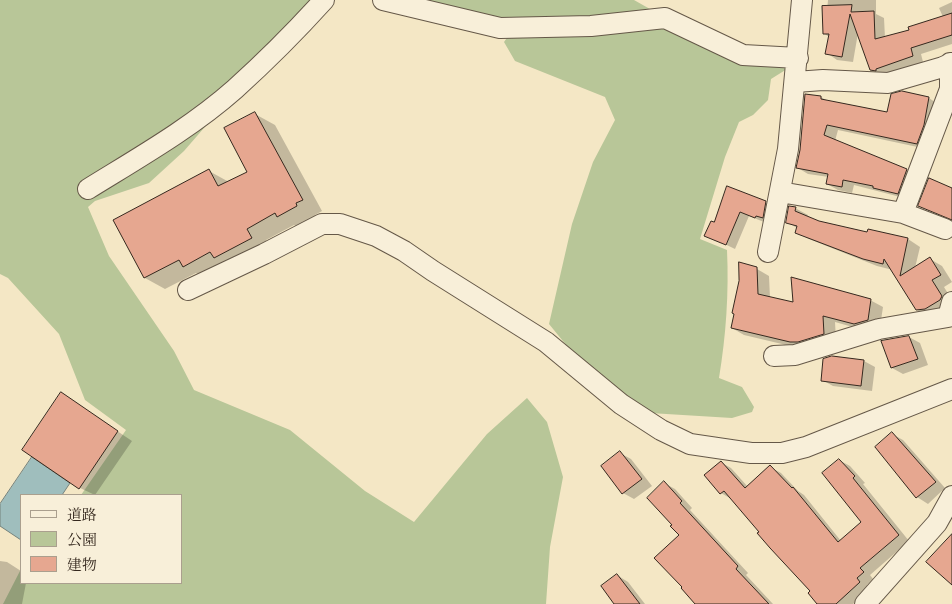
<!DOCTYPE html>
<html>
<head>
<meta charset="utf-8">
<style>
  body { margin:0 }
  #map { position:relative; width:952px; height:604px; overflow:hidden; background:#f4e7c5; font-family:"IM FELL Double Pica","Noto Serif JP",serif }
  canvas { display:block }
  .legend { position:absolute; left:20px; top:494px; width:162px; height:90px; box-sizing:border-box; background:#f8efd9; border:1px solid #aa9f8e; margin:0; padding:6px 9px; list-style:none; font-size:15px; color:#35281e }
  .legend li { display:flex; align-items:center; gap:10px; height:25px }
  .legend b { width:25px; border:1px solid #aa9f8e }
</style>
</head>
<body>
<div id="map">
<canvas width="952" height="604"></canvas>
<ul class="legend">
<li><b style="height:6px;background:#f8efd9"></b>道路</li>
<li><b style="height:14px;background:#b8c698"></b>公園</li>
<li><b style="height:14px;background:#e6a790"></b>建物</li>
</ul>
</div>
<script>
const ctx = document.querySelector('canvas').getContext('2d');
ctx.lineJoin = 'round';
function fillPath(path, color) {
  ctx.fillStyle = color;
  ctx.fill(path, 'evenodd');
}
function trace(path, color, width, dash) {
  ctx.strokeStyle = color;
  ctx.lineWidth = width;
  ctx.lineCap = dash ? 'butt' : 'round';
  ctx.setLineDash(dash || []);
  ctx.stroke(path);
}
const green = new Path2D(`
  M 0,0 L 315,0 L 184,151 L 149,183 L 95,201 L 88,207 L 109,256 L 174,351 L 194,390 L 290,430 L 365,491 L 414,522 L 487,434 L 527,398 L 547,422 L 563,477 L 550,547 L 546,604 L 3,604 L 21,569 L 21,583 L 181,583 L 181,495 L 81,495 L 126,430 L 85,400 L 59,334 L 8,278 L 0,274 Z
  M 414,0 L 634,0 L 657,13 L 497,22 Z
  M 663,23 L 790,62 L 787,69 L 771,79 L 768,100 L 753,115 L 739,122 L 725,157 L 700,239 L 727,250 C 729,293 726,336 719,378 L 742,387 L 754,407 L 752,412 L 732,418 L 650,413 L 616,391 L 567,346 L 549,324 L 572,224 L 593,162 L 615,120 L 605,97 L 515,61 L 504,42 L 511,32 Z`);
const water = new Path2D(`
  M 32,457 L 70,483 L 62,495 L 21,495 L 21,540 L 0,526 L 0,504 Z`);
const shadow = new Path2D(`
  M 828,0 L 876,0 L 876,14 L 884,18 L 885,38 L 910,30 L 943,17 L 939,8 L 952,2 L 952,44 L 921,54 L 923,62 L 882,76 L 871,69 L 858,33 L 853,62 L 837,60 L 827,53 L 829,37 L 825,34 Z
  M 902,93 L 929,98 L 939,105 L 927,149 L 838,130 L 835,141 L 906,170 L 917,177 L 908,199 L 854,185 L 852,193 L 838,190 L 827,184 L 829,177 L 808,174 L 798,168 L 821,97 L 829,102 L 888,113 Z
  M 255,114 L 275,125 L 322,211 L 315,215 L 317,218 L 299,228 L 294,225 L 266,240 L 271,250 L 204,277 L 196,273 L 165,289 L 145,278 L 209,171 L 229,182 L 248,173 Z
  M 728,188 L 765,202 L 774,207 L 764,222 L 749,216 L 735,249 L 706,235 L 715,224 Z
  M 795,208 L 808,215 L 807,217 L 819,222 L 868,234 L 869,230 L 908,239 L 920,247 L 915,268 L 930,259 L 942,266 L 952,282 L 944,287 L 952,300 L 930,317 L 917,310 L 893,270 L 877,266 L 809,239 L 796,232 L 797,228 L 787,222 Z
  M 757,269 L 769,276 L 770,298 L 794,304 L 870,300 L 883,307 L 880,327 L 867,331 L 835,322 L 836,340 L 803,349 L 744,335 L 732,328 Z
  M 909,337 L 920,343 L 928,365 L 903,374 L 892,368 L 883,342 Z
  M 833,357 L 864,361 L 875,367 L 872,391 L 833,386 L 822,380 Z
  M 62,394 L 132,441 L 95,495 L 80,488 Z
  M 892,434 L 903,440 L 945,488 L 928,504 L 917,497 L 876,447 Z
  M 620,453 L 631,459 L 652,486 L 634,499 L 623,493 L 602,467 Z
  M 839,460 L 850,466 L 865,483 L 863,484 L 909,541 L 870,575 L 873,579 L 867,585 L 870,588 L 853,604 L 819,604 L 812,591 L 733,500 L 721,493 L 720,462 L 731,468 L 748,487 L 770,467 L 781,473 L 798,491 L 804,495 L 841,541 L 863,522 Z
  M 664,483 L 675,489 L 692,508 L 690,510 L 748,573 L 746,575 L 773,604 L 697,604 L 680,535 Z
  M 0,561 L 7,562 L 21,571 L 21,583 L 26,583 L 22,604 L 0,604 Z
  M 617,575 L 628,582 L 645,604 L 616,604 Z`);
const building = new Path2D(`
  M 852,5 L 851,12 L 874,11 L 875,39 L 909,30 L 908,27 L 952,13 L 952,35 L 911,48 L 913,56 L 876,69 L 876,71 L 870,70 L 850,14 L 842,57 L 825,54 L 829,34 L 823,34 L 822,6 Z
  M 902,91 L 929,97 L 924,125 L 917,144 L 827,125 L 824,135 L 907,169 L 898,194 L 873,188 L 873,186 L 843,180 L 842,187 L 826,184 L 828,174 L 796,168 L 800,150 L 805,94 L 821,96 L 821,99 L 887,112 L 891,94 Z
  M 255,112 L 303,200 L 296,203 L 297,206 L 277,217 L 275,213 L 247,229 L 252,238 L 214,258 L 210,252 L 183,267 L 179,260 L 144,278 L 113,220 L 209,169 L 218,186 L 247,172 L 224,128 Z
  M 929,178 L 952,188 L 952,220 L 918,206 Z
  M 727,186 L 766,201 L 763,218 L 756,216 L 755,218 L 740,212 L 726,245 L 704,236 L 711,221 L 714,222 Z
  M 789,206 L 796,207 L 795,211 L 819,221 L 867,232 L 868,229 L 908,238 L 900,276 L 930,257 L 941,275 L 932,280 L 942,296 L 940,300 L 925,309 L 916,310 L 884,259 L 883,264 L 863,259 L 795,233 L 797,226 L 786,223 Z
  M 739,262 L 757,267 L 758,294 L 793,302 L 791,277 L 871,299 L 868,320 L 854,324 L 823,316 L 824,334 L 798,342 L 790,342 L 731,328 L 734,314 L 732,313 L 739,281 Z
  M 909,336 L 918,359 L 891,368 L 881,341 Z
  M 832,356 L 864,360 L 861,386 L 821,381 L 823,359 Z
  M 61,392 L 118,431 L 79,489 L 22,450 Z
  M 892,432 L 936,482 L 916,498 L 875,447 Z
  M 620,451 L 642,479 L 622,494 L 601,466 Z
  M 839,459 L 855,476 L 853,478 L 899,535 L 860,568 L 864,572 L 857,578 L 860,582 L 836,604 L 817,604 L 808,593 L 810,591 L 770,548 L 757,533 L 759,532 L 724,491 L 720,494 L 704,475 L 721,461 L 745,488 L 770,465 L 792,488 L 793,487 L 838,542 L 861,522 L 822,473 Z
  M 664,481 L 682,501 L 680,503 L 738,566 L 736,569 L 769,604 L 695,604 L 681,588 L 682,587 L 654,558 L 679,535 L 670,526 L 672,525 L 647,498 Z
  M 952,534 L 952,585 L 926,562 Z
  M 617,574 L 640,604 L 614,604 L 601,586 Z`);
const minor = new Path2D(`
  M 383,0 L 500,28 L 591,26 L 665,18 L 743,55 L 798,58
  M 795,82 L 823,80 L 888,83 L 943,67 L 952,63
  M 88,189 C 138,158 191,128 235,89 C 266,61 296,31 324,0
  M 780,192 L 903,213 L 945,229
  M 903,213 L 950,89 L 950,63
  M 768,252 L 788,149 L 802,0
  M 188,290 L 264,254 L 322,224 L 340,224 L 376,236 L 404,251 L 433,271 L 546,342 L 621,404 L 661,430 L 690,444 L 751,453 L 782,453 L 806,447 L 952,389
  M 774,356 L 795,355 L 879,329 L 948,317 L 952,302
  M 865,604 L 937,523 L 952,496`);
fillPath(green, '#b8c698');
fillPath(water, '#9fbebd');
trace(water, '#75827d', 1);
fillPath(shadow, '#0003');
fillPath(building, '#e6a790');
trace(building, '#35281e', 1);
trace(minor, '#655848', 22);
trace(minor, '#f8efd9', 20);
</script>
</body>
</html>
